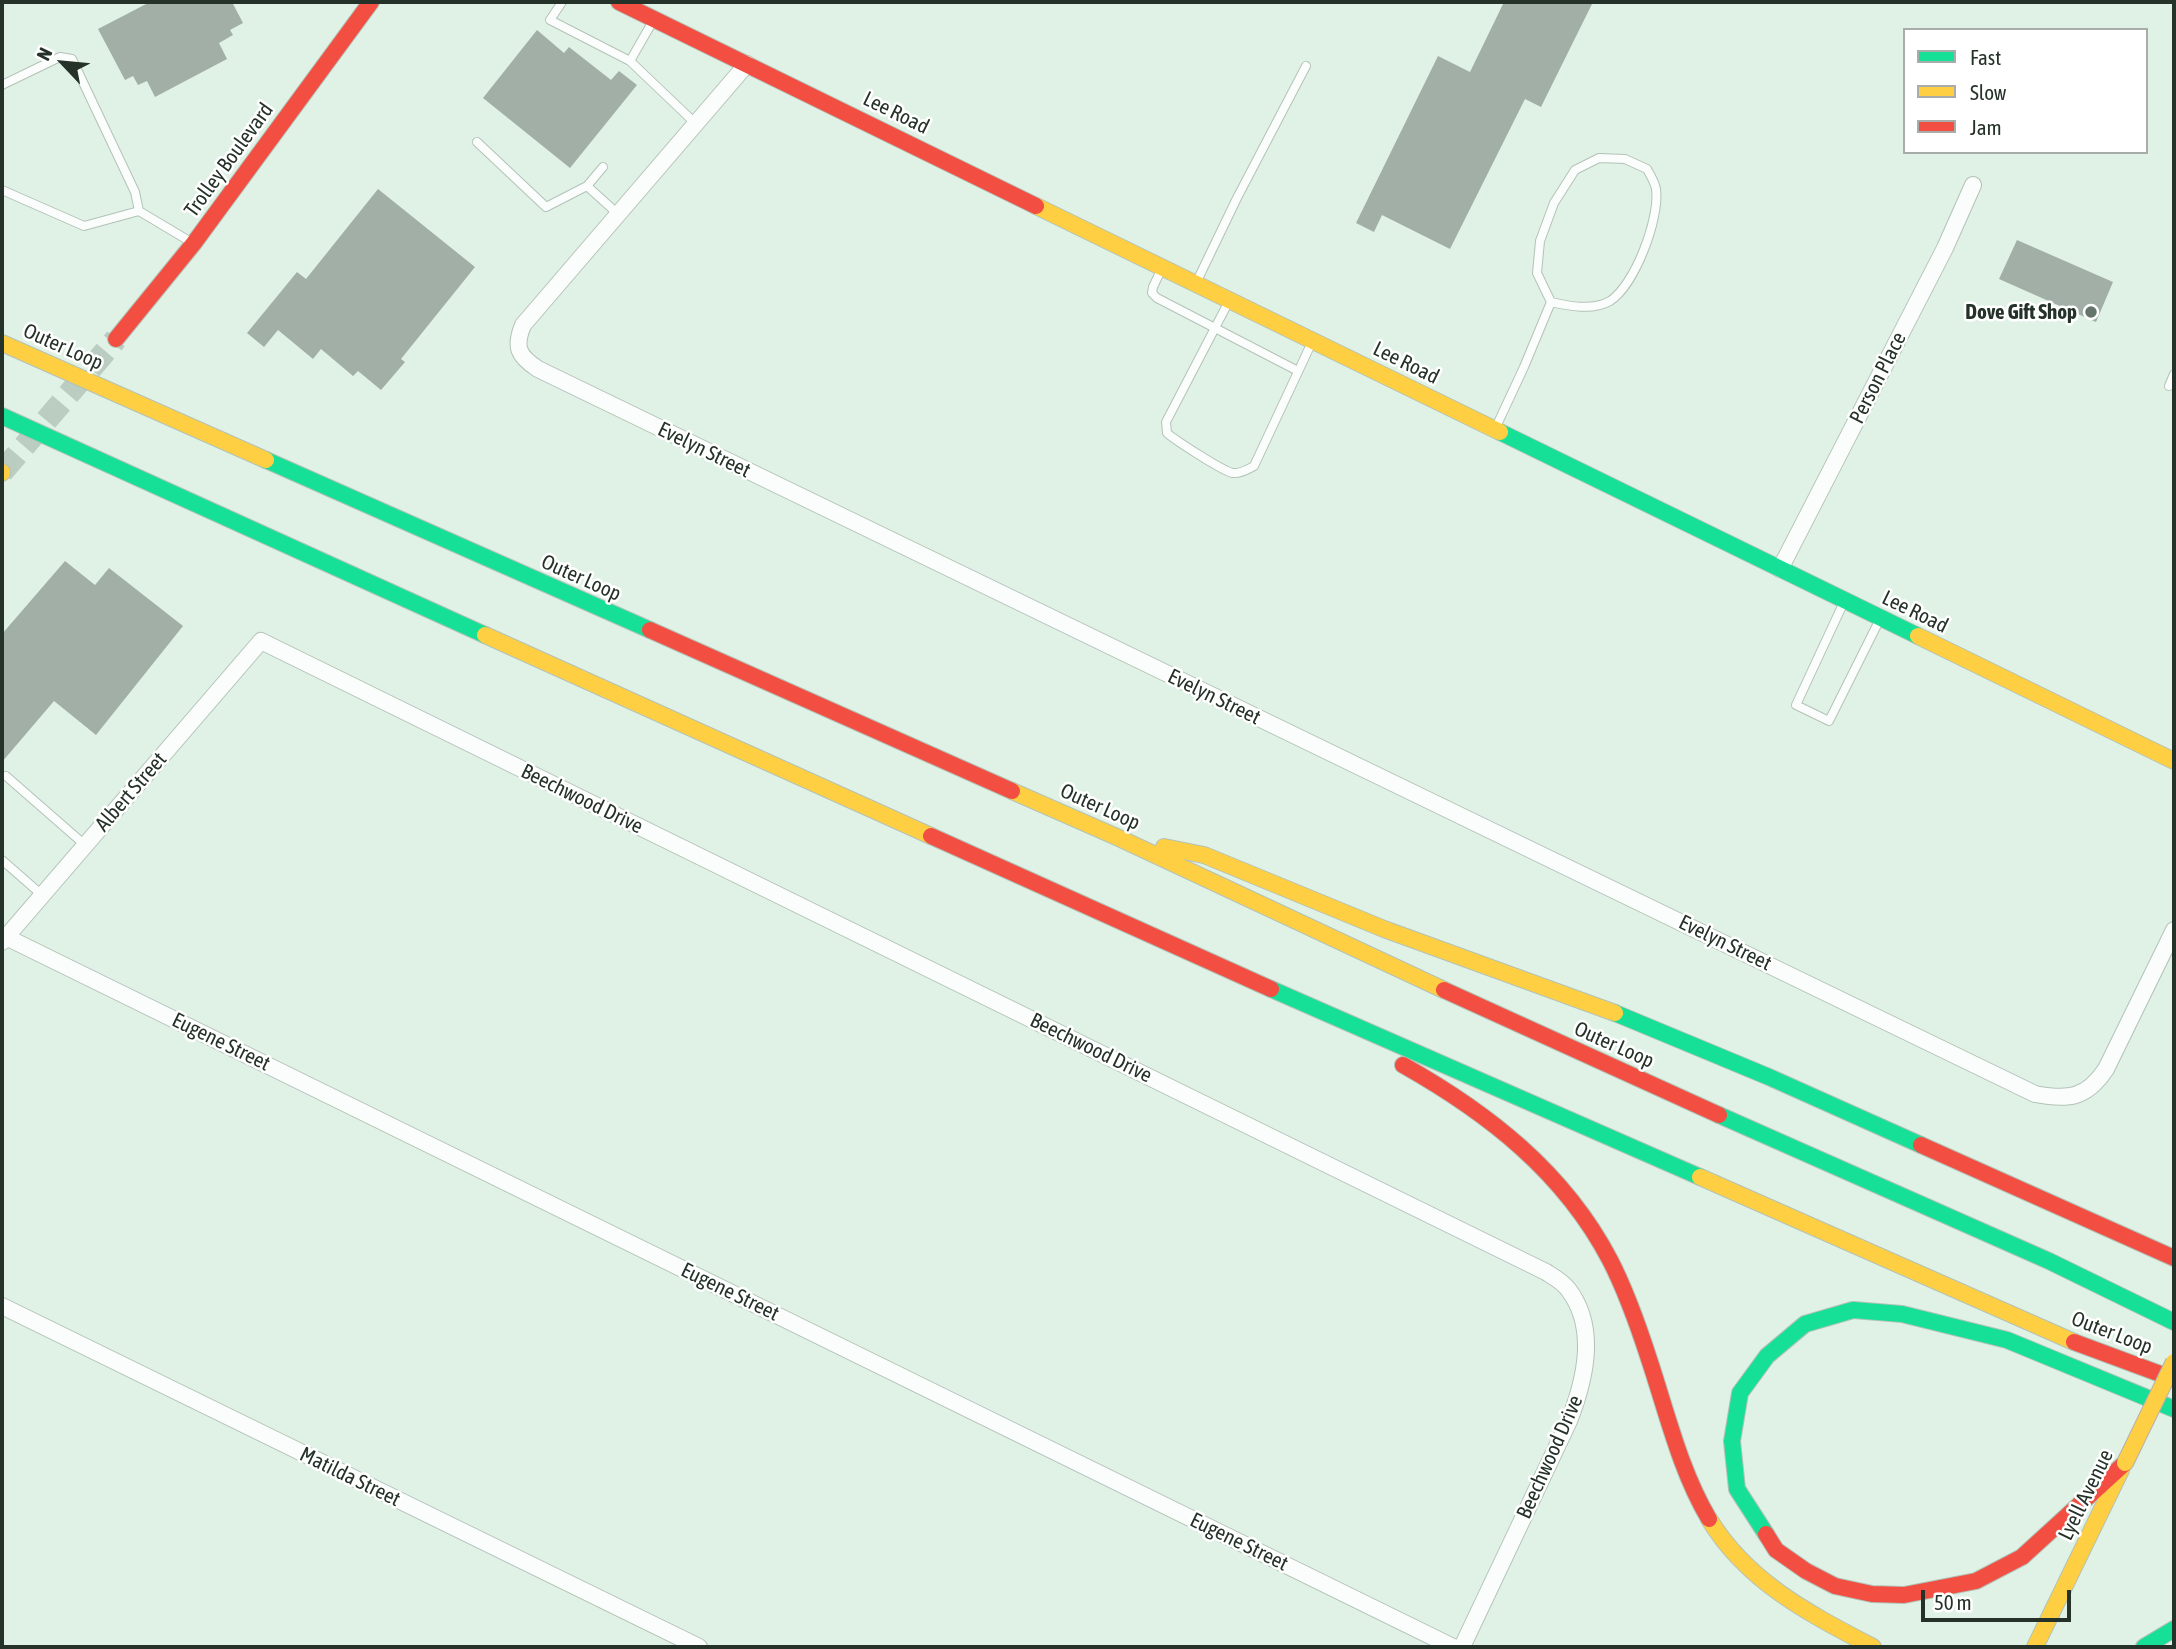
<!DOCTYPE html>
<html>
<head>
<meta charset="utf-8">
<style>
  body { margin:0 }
  #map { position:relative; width:2176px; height:1649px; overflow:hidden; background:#e0f2e6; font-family:"Asap Condensed",sans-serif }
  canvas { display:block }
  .frame { position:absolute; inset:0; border:4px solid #253229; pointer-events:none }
  .legend { position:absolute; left:1903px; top:28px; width:245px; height:126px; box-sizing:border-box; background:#fff; border:2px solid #a8ada9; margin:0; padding:9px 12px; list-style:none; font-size:21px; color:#253229 }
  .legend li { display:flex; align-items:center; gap:14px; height:35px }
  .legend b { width:35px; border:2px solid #a8ada9 }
  .north { position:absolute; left:28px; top:28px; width:70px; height:70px; -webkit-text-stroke:5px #fff; paint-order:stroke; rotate:296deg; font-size:19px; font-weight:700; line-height:28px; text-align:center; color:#253229 }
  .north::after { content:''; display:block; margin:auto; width:24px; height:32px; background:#253229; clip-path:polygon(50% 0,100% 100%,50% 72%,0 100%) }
  .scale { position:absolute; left:1921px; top:1590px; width:150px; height:32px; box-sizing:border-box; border:4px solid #253229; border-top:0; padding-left:9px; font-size:21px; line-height:24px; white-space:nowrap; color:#253229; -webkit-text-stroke:5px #fff; paint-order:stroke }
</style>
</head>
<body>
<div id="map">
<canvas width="2176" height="1649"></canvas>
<div class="frame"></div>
<ul class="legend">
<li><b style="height:9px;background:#16e098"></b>Fast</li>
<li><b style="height:9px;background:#ffcf43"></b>Slow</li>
<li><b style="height:9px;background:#f24e42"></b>Jam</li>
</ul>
<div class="north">N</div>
<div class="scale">50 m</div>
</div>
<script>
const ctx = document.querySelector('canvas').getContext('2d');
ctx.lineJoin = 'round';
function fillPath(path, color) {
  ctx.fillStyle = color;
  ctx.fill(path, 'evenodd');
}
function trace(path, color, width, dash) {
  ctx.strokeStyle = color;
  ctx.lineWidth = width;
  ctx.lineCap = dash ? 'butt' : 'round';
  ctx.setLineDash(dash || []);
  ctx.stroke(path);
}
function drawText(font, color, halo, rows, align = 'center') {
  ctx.font = font + ' "Asap Condensed",sans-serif';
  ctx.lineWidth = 5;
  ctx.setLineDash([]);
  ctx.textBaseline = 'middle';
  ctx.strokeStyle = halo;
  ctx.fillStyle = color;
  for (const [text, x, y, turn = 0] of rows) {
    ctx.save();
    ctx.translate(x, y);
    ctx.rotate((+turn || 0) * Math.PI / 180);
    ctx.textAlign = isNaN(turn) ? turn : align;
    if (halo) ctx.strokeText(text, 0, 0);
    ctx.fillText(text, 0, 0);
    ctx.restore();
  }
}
const building = new Path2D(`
  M 150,2 L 232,2 L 243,23 L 230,30 L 233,35 L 219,43 L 227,59 L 155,97 L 147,81 L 138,85 L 133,76 L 125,80 L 98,29 Z
  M 1504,2 L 1593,2 L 1541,107 L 1525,99 L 1450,249 L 1382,215 L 1374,232 L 1356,223 L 1438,56 L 1470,72 Z
  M 537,30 L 564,53 L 569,47 L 611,80 L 619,71 L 637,85 L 570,168 L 483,98 Z
  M 378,189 L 475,267 L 401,359 L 405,362 L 381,390 L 358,371 L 353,376 L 321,349 L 313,359 L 278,330 L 264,347 L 247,333 L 297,272 L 306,279 Z
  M 2017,240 L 2113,282 L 2096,322 L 1999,279 Z
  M 65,561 L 95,585 L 109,568 L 183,626 L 96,735 L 54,701 L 2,762 L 2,634 Z`);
const secondaryTunnel = new Path2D(`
  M 2,472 L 116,339`);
const lane = new Path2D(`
  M 562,2 L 550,20 L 630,61
  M 653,21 L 630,61 L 695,123
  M 2,85 L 60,57 L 72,59 L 135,192 L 139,211
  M 477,142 L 546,207 L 587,186 L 618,214
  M 587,186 L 603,167
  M 2,190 L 84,226 L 139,211 L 191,242
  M 1162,268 L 1153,287 L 1152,293 L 1157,298 L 1298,371
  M 1197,281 L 1237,198 L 1306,66
  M 1228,303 L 1166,422 L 1167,433 C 1175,440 1224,472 1233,473 C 1241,474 1248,469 1254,466 L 1312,342
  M 2169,386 L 2174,374
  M 1496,427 L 1524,367 L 1551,302 L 1537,273 L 1540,241 L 1554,203 L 1575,170 L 1599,158 L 1625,159 L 1647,169 C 1650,175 1655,182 1656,189 C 1660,218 1635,285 1610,301 C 1593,311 1568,306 1551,302
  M 1843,604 L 1796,705 L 1829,721 L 1879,621
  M 6,776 L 85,845
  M 2,860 L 42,895`);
const street = new Path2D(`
  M 747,64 L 523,325 C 514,347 518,356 538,369 L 2035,1094 C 2068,1100 2086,1099 2106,1069 L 2174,930
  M 1780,569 L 1945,248 L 1973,185
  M 6,937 L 1453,1647
  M 2,942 L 261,641 L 1546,1272 C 1554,1277 1563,1282 1568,1289 C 1598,1328 1585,1380 1569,1421 L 1462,1647
  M 2,1306 L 699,1647`);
const fast = new Path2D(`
  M 2,416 L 485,635
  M 1500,432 L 1918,636
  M 266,460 L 650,630
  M 1271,989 L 1700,1177
  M 1615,1013 L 1769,1077 L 1921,1145
  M 1719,1115 L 2049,1261 L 2174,1322
  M 1766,1534 L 1737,1489 L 1732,1441 L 1740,1393 L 1767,1356 L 1805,1324 L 1853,1310 L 1902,1314 L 2007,1340 L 2174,1409
  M 2144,1647 L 2174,1629`);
const slow = new Path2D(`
  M 1036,206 L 1500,432
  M 2,343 L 266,460
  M 2,472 L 2,473
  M 485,635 L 931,836
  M 1918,636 L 2174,761
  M 1012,791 L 1119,838 L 1444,990
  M 1164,847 L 1204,855 L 1384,929 L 1615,1013
  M 1700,1177 L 2074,1342
  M 1709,1519 C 1747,1582 1810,1614 1873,1647
  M 2035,1647 L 2121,1470`);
const jam = new Path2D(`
  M 619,2 L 1036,206
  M 116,339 L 194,243 L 371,2
  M 650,630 L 1012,791
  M 931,836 L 1271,989
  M 1444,990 L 1719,1115
  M 1403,1065 C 1488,1113 1564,1172 1610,1260 C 1626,1291 1638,1325 1649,1359 C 1667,1413 1680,1470 1709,1519
  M 1921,1145 L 2174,1258
  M 2074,1342 L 2174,1379
  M 1766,1534 L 1776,1550 L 1806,1571 L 1835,1586 L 1872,1594 L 1904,1595 L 1976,1581 L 2022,1557 L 2125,1463`);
const slowBridge = new Path2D(`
  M 2125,1463 L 2174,1362`);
const markers = [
  [2091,312,7,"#66756b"]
];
const streetNames = [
  ["Lee Road",896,113,26],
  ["Trolley Boulevard",229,160,-54],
  ["Outer Loop",63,347,24],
  ["Lee Road",1406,363,26],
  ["Person Place",1878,378,-63],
  ["Evelyn Street",704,450,26],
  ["Outer Loop",581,578,24],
  ["Lee Road",1915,612,26],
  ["Evelyn Street",1214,697,26],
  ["Albert Street",131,792,-49],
  ["Beechwood Drive",582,799,26],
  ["Outer Loop",1100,807,24],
  ["Evelyn Street",1725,943,26],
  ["Eugene Street",221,1042,26],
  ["Outer Loop",1614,1045,24],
  ["Beechwood Drive",1091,1048,26],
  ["Eugene Street",730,1292,26],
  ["Outer Loop",2112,1333,21],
  ["Beechwood Drive",1550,1457,-66],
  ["Matilda Street",350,1477,26],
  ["Lyell Avenue",2086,1495,-64],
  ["Eugene Street",1239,1542,26]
];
const poiNames = [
  ["Dove Gift Shop",2077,312]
];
fillPath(building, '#a1afa6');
trace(secondaryTunnel, '#bbccc0', 23, [23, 11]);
trace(lane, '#b3c2b8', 10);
trace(street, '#b3c2b8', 18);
trace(fast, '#b3c2b8', 18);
trace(slow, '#b3c2b8', 18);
trace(jam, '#b3c2b8', 18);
trace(lane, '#fafdfb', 8);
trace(street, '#fafdfb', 16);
trace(fast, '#16e098', 16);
trace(slow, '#ffcf43', 16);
trace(jam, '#f24e42', 16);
trace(slowBridge, '#b5afae', 18, []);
trace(slowBridge, '#ffcf43', 16);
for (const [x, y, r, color] of markers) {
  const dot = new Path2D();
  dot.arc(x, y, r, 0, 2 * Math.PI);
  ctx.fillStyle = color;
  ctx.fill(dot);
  trace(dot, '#fff', 2.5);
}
drawText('21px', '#253229', '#fff', streetNames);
drawText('bold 21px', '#253229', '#fff', poiNames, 'right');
</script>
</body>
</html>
